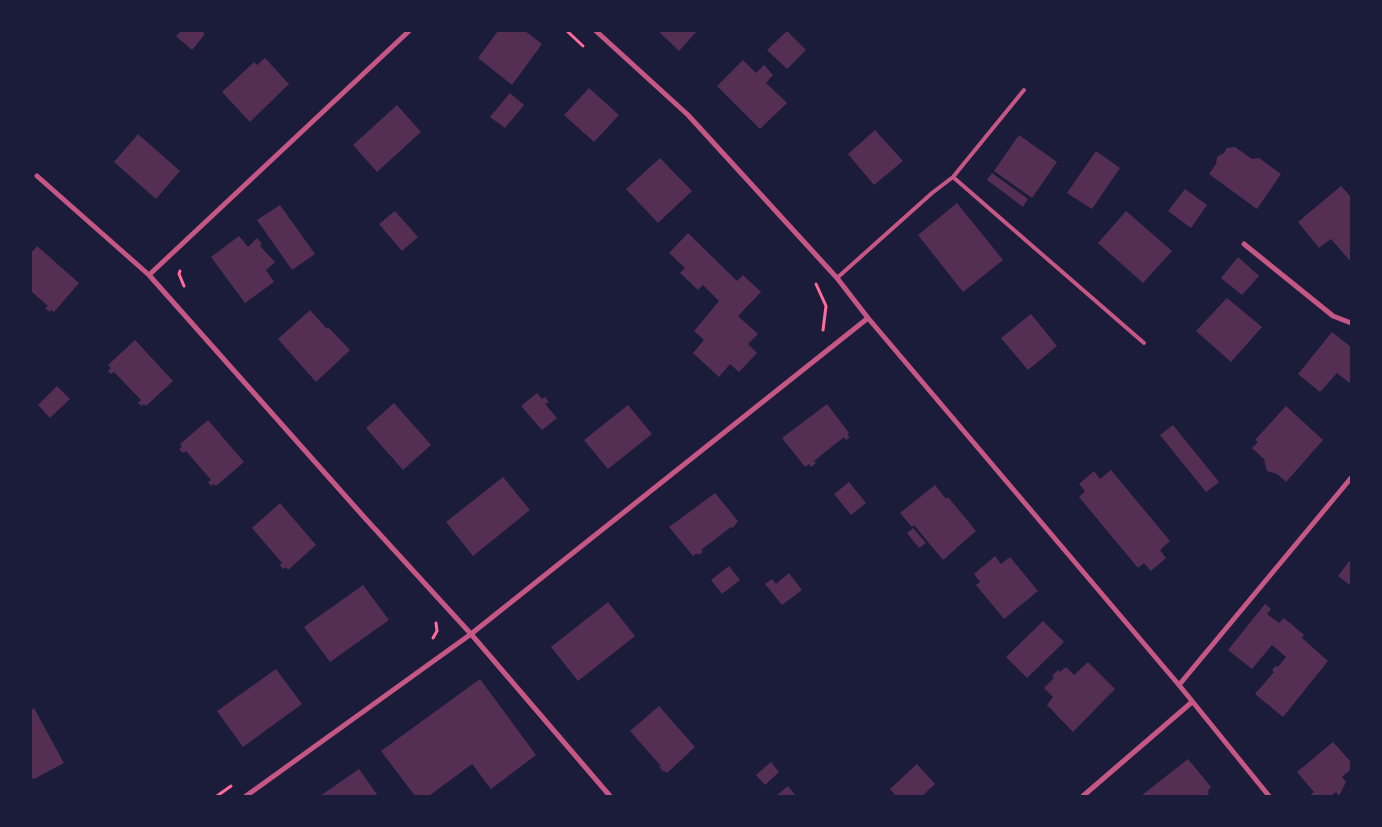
<!DOCTYPE html>
<html>
<head>
<meta charset="utf-8">
<style>
  body { margin:0 }
  #map { position:relative; width:1382px; height:827px; overflow:hidden; background:#1b1b3a; font-family:"Open Sans",sans-serif }
  canvas { display:block }
  .frame { position:absolute; inset:0; border:32px solid #1b1b3a; pointer-events:none }
</style>
</head>
<body>
<div id="map">
<canvas width="1382" height="827"></canvas>
<div class="frame"></div>
</div>
<script>
const ctx = document.querySelector('canvas').getContext('2d');
ctx.lineJoin = 'round';
function fillPath(path, color) {
  ctx.fillStyle = color;
  ctx.fill(path, 'evenodd');
}
function trace(path, color, width, dash) {
  ctx.strokeStyle = color;
  ctx.lineWidth = width;
  ctx.lineCap = dash ? 'butt' : 'round';
  ctx.setLineDash(dash || []);
  ctx.stroke(path);
}
const building = new Path2D(`
  M 181,31 L 202,31 L 205,34 L 192,50 L 176,36 Z
  M 498,31 L 525,31 L 542,44 L 512,85 L 478,58 Z
  M 658,31 L 697,31 L 679,51 Z
  M 787,31 L 806,50 L 787,69 L 767,50 Z
  M 265,58 L 289,84 L 250,122 L 222,92 L 254,62 L 257,65 Z
  M 743,60 L 756,73 L 764,65 L 773,75 L 766,83 L 787,103 L 760,129 L 717,86 Z
  M 589,88 L 619,115 L 594,142 L 564,115 Z
  M 510,93 L 524,105 L 505,128 L 490,117 Z
  M 397,105 L 421,132 L 377,172 L 353,145 Z
  M 875,130 L 903,161 L 874,185 L 848,154 Z
  M 138,134 L 180,171 L 156,199 L 114,162 Z
  M 1019,135 L 1057,162 L 1032,198 L 994,171 Z
  M 1235,147 L 1252,159 L 1259,158 L 1281,174 L 1257,209 L 1209,174 L 1216,164 L 1217,157 L 1224,153 L 1227,148 Z
  M 1096,151 L 1120,168 L 1092,209 L 1067,193 Z
  M 660,158 L 692,191 L 658,223 L 626,189 Z
  M 992,173 L 1028,199 L 1023,207 L 987,180 Z
  M 1341,186 L 1351,197 L 1351,262 L 1331,239 L 1319,248 L 1298,222 Z
  M 1185,189 L 1207,205 L 1191,228 L 1168,211 Z
  M 957,203 L 1003,260 L 963,292 L 918,235 Z
  M 280,205 L 315,254 L 292,270 L 257,220 Z
  M 395,211 L 418,237 L 402,251 L 379,224 Z
  M 1126,211 L 1172,251 L 1143,283 L 1098,243 Z
  M 688,233 L 737,281 L 743,275 L 761,292 L 738,316 L 758,334 L 748,344 L 757,353 L 739,372 L 730,364 L 719,377 L 693,353 L 704,340 L 694,331 L 719,301 L 703,285 L 698,290 L 680,273 L 685,268 L 669,253 Z
  M 239,236 L 248,247 L 257,238 L 262,244 L 260,246 L 275,262 L 266,270 L 274,282 L 245,303 L 211,257 Z
  M 37,246 L 79,283 L 54,312 L 51,310 L 50,312 L 45,308 L 48,306 L 31,291 L 31,253 Z
  M 1238,257 L 1259,276 L 1242,295 L 1221,278 Z
  M 1227,298 L 1262,327 L 1231,362 L 1196,331 Z
  M 310,310 L 327,329 L 328,327 L 350,350 L 316,382 L 278,339 Z
  M 1031,314 L 1057,346 L 1028,370 L 1001,338 Z
  M 1332,332 L 1351,347 L 1351,384 L 1337,373 L 1320,392 L 1298,374 Z
  M 135,340 L 173,381 L 146,406 L 144,404 L 142,406 L 138,403 L 141,400 L 114,372 L 111,374 L 108,371 L 111,368 L 108,365 Z
  M 57,386 L 70,399 L 50,418 L 38,405 Z
  M 537,393 L 542,399 L 545,397 L 549,402 L 545,404 L 557,418 L 542,430 L 521,406 Z
  M 394,403 L 431,445 L 403,470 L 366,428 Z
  M 827,404 L 849,433 L 847,435 L 850,437 L 846,440 L 844,437 L 814,461 L 816,463 L 811,467 L 809,464 L 805,467 L 782,438 Z
  M 628,405 L 652,434 L 608,469 L 584,440 Z
  M 1286,406 L 1323,440 L 1286,482 L 1277,474 L 1267,471 L 1264,459 L 1252,448 L 1258,442 L 1255,440 Z
  M 208,420 L 244,462 L 216,486 L 214,484 L 211,486 L 208,482 L 211,480 L 186,451 L 183,453 L 179,449 L 182,447 L 180,444 Z
  M 1173,425 L 1219,482 L 1206,492 L 1160,435 Z
  M 1111,470 L 1170,541 L 1160,550 L 1166,558 L 1151,571 L 1144,563 L 1138,568 L 1079,497 L 1085,491 L 1079,484 L 1094,471 L 1100,479 Z
  M 503,477 L 530,510 L 473,556 L 446,522 Z
  M 849,482 L 866,503 L 851,515 L 834,494 Z
  M 935,485 L 946,499 L 948,497 L 976,531 L 943,560 L 914,525 L 912,527 L 900,513 Z
  M 715,493 L 738,521 L 733,528 L 731,527 L 701,550 L 703,552 L 698,555 L 697,553 L 693,556 L 669,527 Z
  M 280,503 L 316,545 L 288,570 L 286,567 L 283,569 L 280,565 L 282,563 L 252,528 Z
  M 913,528 L 926,543 L 919,548 L 907,533 Z
  M 995,556 L 1001,564 L 1010,557 L 1038,591 L 1004,619 L 976,585 L 980,582 L 974,574 Z
  M 1351,559 L 1351,586 L 1338,576 Z
  M 729,566 L 740,580 L 722,594 L 711,580 Z
  M 789,573 L 802,590 L 782,605 L 765,584 L 772,579 L 776,584 Z
  M 363,585 L 389,620 L 330,662 L 304,627 Z
  M 608,602 L 635,636 L 578,681 L 551,647 Z
  M 1265,604 L 1271,609 L 1267,614 L 1279,623 L 1284,618 L 1304,635 L 1302,638 L 1328,661 L 1283,717 L 1255,694 L 1274,672 L 1272,670 L 1276,666 L 1278,667 L 1286,657 L 1272,645 L 1252,669 L 1228,650 Z
  M 1043,621 L 1064,642 L 1027,678 L 1006,657 Z
  M 1088,662 L 1115,689 L 1073,732 L 1047,705 L 1053,697 L 1044,688 L 1054,678 L 1052,676 L 1058,670 L 1060,672 L 1066,667 L 1074,675 Z
  M 276,669 L 302,704 L 243,747 L 217,711 Z
  M 480,679 L 536,755 L 491,789 L 472,764 L 429,796 L 415,796 L 381,751 Z
  M 659,706 L 695,747 L 667,773 L 665,771 L 664,772 L 659,767 L 661,766 L 630,731 Z
  M 34,708 L 64,763 L 34,779 L 33,778 L 31,779 L 31,710 Z
  M 1333,742 L 1351,762 L 1351,769 L 1342,777 L 1346,782 L 1339,796 L 1336,792 L 1331,796 L 1309,796 L 1314,792 L 1297,772 Z
  M 1188,759 L 1211,787 L 1207,792 L 1210,796 L 1141,796 Z
  M 771,762 L 779,772 L 765,785 L 756,775 Z
  M 917,764 L 935,784 L 922,796 L 896,796 L 890,789 Z
  M 359,769 L 378,796 L 320,796 Z
  M 788,786 L 796,796 L 776,796 Z`);
const path = new Path2D(`
  M 567,31 L 583,46
  M 180,271 L 179,274 L 184,286
  M 816,284 L 826,306 L 823,330
  M 433,638 L 437,631 L 436,623
  M 217,796 L 231,786`);
const service = new Path2D(`
  M 953,177 L 1144,343
  M 837,278 L 932,193 L 953,177 L 1024,90`);
const minor = new Path2D(`
  M 596,31 L 688,115 L 837,278 L 868,318 L 1179,685 L 1269,796
  M 37,176 L 149,275 L 364,517 L 471,634 L 610,796
  M 1244,244 L 1333,316 L 1351,323
  M 149,275 L 409,31
  M 1179,685 L 1351,478
  M 246,796 L 471,634 L 868,318
  M 1083,796 L 1192,702`);
fillPath(building, '#542f53');
trace(path, '#ff6b9d', 3);
trace(service, '#c65784', 4);
trace(minor, '#c65784', 5);
</script>
</body>
</html>
